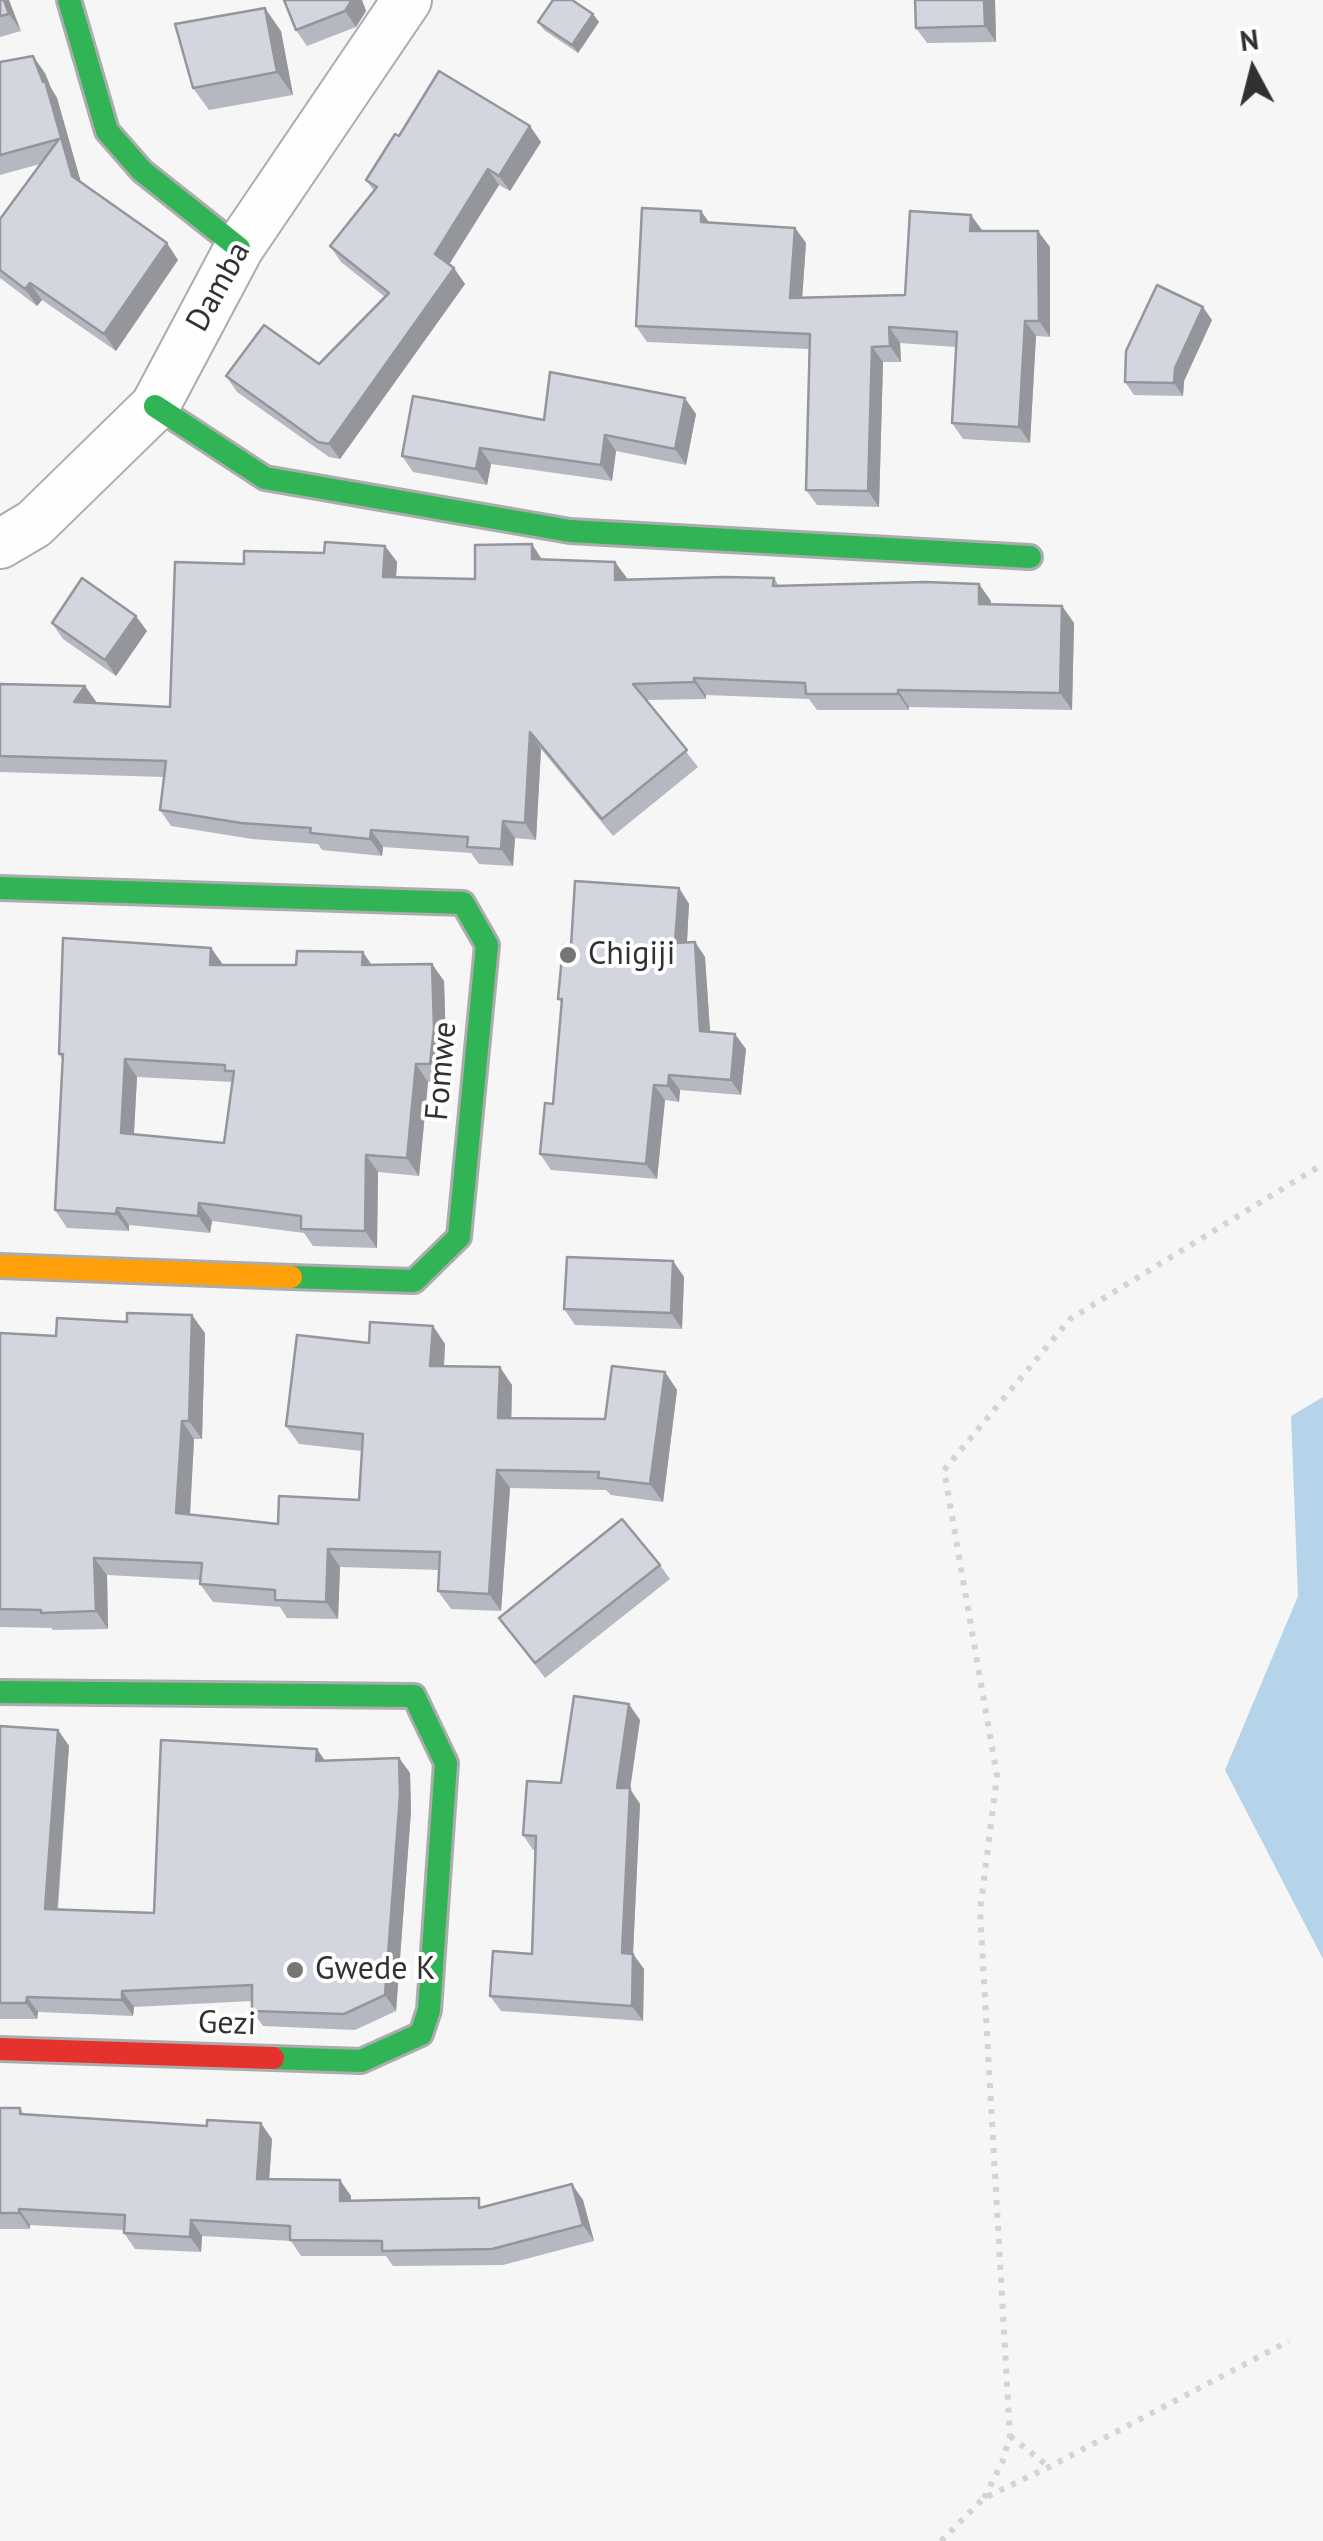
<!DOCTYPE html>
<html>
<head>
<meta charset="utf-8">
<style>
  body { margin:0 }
  #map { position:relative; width:1323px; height:2541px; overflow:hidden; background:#f6f6f7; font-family:"PT Sans",sans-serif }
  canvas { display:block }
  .north { position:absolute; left:1203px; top:20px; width:100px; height:100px; -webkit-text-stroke:8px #fff; paint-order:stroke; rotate:353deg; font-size:28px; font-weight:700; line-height:40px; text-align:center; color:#313132 }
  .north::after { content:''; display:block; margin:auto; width:35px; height:45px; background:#313132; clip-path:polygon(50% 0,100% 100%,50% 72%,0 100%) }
</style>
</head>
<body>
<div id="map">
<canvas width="1323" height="2541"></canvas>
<div class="north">N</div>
</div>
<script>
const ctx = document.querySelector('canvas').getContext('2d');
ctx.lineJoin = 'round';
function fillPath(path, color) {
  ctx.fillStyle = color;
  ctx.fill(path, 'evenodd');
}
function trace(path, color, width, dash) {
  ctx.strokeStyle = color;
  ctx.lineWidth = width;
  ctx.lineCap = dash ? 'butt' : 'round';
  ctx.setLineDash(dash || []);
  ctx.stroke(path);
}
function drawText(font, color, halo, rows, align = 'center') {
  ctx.font = font + ' "PT Sans",sans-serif';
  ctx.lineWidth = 8;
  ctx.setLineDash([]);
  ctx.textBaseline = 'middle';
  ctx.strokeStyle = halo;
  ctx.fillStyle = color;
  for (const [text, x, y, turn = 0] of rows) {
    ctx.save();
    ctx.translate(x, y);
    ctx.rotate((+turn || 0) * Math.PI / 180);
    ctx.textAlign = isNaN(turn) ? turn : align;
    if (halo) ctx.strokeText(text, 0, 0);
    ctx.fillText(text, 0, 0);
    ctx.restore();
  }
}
const water = new Path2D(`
  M 1323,1397 L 1323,1959 L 1225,1770 L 1298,1596 L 1291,1416 Z`);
const path = new Path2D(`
  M 1010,2436 L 1049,2467
  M 984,2498 L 1002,2463 L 1010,2436 L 980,1911 L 997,1776 L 944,1470 L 1070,1319 L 1323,1164
  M 941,2541 L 984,2498 L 1049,2467 L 1289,2341`);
const street = new Path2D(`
  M 0,544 L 34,524 L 155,406 L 239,248 L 407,0`);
const fast = new Path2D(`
  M 69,0 L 107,131 L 142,171 L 239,248
  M 155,406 L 265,478 L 570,531 L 1030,557
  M 0,888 L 463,903 L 487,945 L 459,1237 L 414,1281 L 291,1277
  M 0,1692 L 414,1696 L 446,1763 L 429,2010 L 421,2034 L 361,2061 L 273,2058`);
const slow = new Path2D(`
  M 0,1266 L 291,1277`);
const jam = new Path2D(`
  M 0,2049 L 273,2058`);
const wall = new Path2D(`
  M 0,0 L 21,31 L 0,37 Z
  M 284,0 L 362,0 L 366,11 L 356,27 L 307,46 L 296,30 Z
  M 915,0 L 995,0 L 996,42 L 927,43 L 916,28 Z
  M 538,22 L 599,22 L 578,53 L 544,30 Z
  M 281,31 L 293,95 L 209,110 L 193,88 Z
  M 0,62 L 45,73 L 51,88 L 57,98 L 81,183 L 178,260 L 116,351 L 42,300 L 37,306 L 0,278 L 0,219 L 40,164 L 0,175 Z
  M 399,136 L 541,142 L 510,191 L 499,185 L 449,265 L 465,284 L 340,459 L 329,457 L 237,392 L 226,376 L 319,364 L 385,297 L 341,262 L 330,246 L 374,191 L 366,180 Z
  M 701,211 L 709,222 L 795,228 L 806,243 L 802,298 L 905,295 L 982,231 L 1050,247 L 1050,337 L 1036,336 L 1030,443 L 963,439 L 952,423 L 956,347 L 900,343 L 901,362 L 883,362 L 879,507 L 817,505 L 806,490 L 809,349 L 647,342 L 636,326 Z
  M 1212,320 L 1184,381 L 1183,396 L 1134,395 L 1125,382 Z
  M 696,414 L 686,465 L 616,451 L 612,481 L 491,464 L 487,485 L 413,472 L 402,456 L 544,420 Z
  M 385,546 L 397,562 L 396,577 L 475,579 L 542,559 L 627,578 L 627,579 L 774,578 L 779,586 L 991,601 L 991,604 L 1062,606 L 1074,623 L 1072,710 L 909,707 L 909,710 L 817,710 L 809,699 L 706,695 L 706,699 L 646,700 L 698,767 L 613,836 L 541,749 L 536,840 L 515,838 L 513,866 L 479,864 L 471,853 L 383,847 L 382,856 L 322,850 L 318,844 L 252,839 L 171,826 L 160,810 L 164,777 L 0,772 L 0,684 L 85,686 L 97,703 L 170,707 L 244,564 Z
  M 52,623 L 147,631 L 116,676 L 63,639 Z
  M 679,888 L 689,904 L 687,942 L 695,942 L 705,957 L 710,1031 L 746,1049 L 741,1095 L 680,1090 L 679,1102 L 665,1100 L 657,1179 L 551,1170 L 540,1154 L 553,1104 L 562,1003 L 558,999 L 571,946 Z
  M 211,948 L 223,965 L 432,964 L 444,981 L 446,1045 L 443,1081 L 428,1082 L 419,1176 L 378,1172 L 377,1248 L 313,1246 L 304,1233 L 212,1221 L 210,1233 L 129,1225 L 129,1231 L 67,1228 L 55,1210 L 63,1060 L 59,1054 ZM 137,1077 L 233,1082 L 224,1143 L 134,1134 Z
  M 673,1261 L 684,1277 L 682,1329 L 575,1325 L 564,1309 Z
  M 433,1326 L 445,1344 L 444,1366 L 512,1385 L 511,1418 L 605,1419 L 665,1372 L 677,1390 L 663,1502 L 611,1495 L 606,1490 L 510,1488 L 501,1611 L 451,1609 L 438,1591 L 439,1570 L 340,1567 L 338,1619 L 287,1618 L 280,1607 L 213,1602 L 200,1584 L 201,1580 L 107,1575 L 108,1629 L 53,1630 L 51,1628 L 0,1627 L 0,1333 L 56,1336 L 205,1333 L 202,1439 L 194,1439 L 190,1515 L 278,1524 L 359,1500 L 362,1451 L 299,1444 L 286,1426 L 369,1343 Z
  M 660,1565 L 670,1579 L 545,1678 L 499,1618 Z
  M 640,1720 L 630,1789 L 640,1804 L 633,1954 L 644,1969 L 643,2021 L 501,2011 L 490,1996 L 532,1954 L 535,1850 L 533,1850 L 523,1835 L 561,1783 Z
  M 0,1726 L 58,1730 L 69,1746 L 58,1910 L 154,1913 L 325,1761 L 399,1758 L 410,1773 L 411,1811 L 396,2011 L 355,2030 L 263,2026 L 252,2011 L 252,2001 L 134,2007 L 133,2016 L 38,2012 L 37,2019 L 0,2019 Z
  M 0,2108 L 20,2108 L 24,2114 L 272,2139 L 269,2180 L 351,2196 L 351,2201 L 485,2207 L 583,2200 L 594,2241 L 503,2265 L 393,2266 L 386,2256 L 301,2256 L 291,2241 L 202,2236 L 201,2252 L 135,2249 L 124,2233 L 124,2230 L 30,2225 L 30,2229 L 0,2229 Z`);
const shadedWall = new Path2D(`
  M 4,0 L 9,0 L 21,31 L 9,14 Z
  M 352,0 L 362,0 L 366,11 L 356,27 L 345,11 Z
  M 984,0 L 995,0 L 996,42 L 985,26 Z
  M 265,8 L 281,31 L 293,95 L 277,72 Z
  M 593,14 L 599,22 L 578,53 L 572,45 Z
  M 33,56 L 45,73 L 51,88 L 57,98 L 84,193 L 72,176 L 43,82 Z
  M 530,126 L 541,142 L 510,191 L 499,176 Z
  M 488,169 L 499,185 L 446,269 L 435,254 Z
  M 701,211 L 712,227 L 701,222 Z
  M 971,215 L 982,230 L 970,231 Z
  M 795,228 L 806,243 L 801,314 L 790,298 Z
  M 1038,231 L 1050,247 L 1050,337 L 1039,321 Z
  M 167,243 L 178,260 L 116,351 L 104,334 Z
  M 454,268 L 465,284 L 340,459 L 329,444 Z
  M 30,283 L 42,300 L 37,306 L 25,289 Z
  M 1203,307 L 1212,320 L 1184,381 L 1183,396 L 1174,383 L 1175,368 Z
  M 1025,321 L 1036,336 L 1030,443 L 1019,427 Z
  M 889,327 L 900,343 L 901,362 L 890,346 Z
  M 872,347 L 883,362 L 879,507 L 868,491 Z
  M 685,398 L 696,414 L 686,465 L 675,449 Z
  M 605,435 L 616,451 L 612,481 L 601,465 Z
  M 480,448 L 491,464 L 487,485 L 476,469 Z
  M 532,544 L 543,561 L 532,559 Z
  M 385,546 L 397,562 L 395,594 L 383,577 Z
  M 615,562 L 627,578 L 626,596 L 615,580 Z
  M 979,584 L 991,601 L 990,620 L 979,604 Z
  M 1062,606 L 1074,623 L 1072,710 L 1060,693 Z
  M 136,616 L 147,631 L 116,676 L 105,660 Z
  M 694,678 L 706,695 L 706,699 L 694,682 Z
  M 85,686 L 97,703 L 74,702 Z
  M 898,690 L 909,707 L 909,710 L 898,694 Z
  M 530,732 L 541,749 L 536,840 L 525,823 Z
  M 503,821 L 515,838 L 513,866 L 501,849 Z
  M 371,830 L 383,847 L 382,856 L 370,839 Z
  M 679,888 L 689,904 L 686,959 L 675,943 Z
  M 695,942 L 705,957 L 711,1046 L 700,1031 Z
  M 211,948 L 224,966 L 210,965 Z
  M 363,952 L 375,970 L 362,965 Z
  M 432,964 L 444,981 L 446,1045 L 443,1081 L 430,1064 Z
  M 735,1034 L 746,1049 L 741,1095 L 731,1080 Z
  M 125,1059 L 137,1077 L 133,1150 L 121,1133 Z
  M 416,1064 L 428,1082 L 419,1176 L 407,1158 Z
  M 669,1075 L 680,1090 L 679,1102 L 668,1086 Z
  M 654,1085 L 665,1100 L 657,1179 L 646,1164 Z
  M 366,1155 L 378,1172 L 377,1248 L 365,1231 Z
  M 199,1203 L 212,1221 L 210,1233 L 198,1216 Z
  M 117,1208 L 129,1225 L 129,1231 L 116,1214 Z
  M 673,1261 L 684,1277 L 682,1329 L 671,1313 Z
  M 192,1315 L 205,1333 L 202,1439 L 189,1421 Z
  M 433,1326 L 445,1344 L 443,1384 L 430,1366 Z
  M 500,1367 L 512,1385 L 511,1435 L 498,1418 Z
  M 665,1372 L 677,1390 L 663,1502 L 650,1484 Z
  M 182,1421 L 194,1439 L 189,1531 L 176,1513 Z
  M 497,1470 L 510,1488 L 501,1611 L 489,1594 Z
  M 328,1549 L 340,1567 L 338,1619 L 326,1602 Z
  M 94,1558 L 107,1575 L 108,1629 L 96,1611 Z
  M 629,1704 L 640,1720 L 630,1789 L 640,1804 L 633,1954 L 644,1969 L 643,2021 L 632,2006 L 622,1953 L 617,1788 Z
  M 58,1730 L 69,1746 L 56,1925 L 45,1909 Z
  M 317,1749 L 328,1765 L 316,1761 Z
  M 399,1758 L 410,1773 L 411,1811 L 396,2011 L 385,1995 Z
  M 122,1991 L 134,2007 L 133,2016 L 122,2000 Z
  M 27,1997 L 38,2012 L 37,2019 L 26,2003 Z
  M 261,2123 L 272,2139 L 268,2195 L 257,2179 Z
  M 340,2180 L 351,2196 L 351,2217 L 340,2201 Z
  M 572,2184 L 583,2200 L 594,2241 L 583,2225 Z
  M 19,2209 L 30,2225 L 30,2229 L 19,2213 Z
  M 191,2220 L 202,2236 L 201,2252 L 190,2237 Z`);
const building = new Path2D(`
  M 0,0 L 4,0 L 9,14 L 0,16 Z
  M 284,0 L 352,0 L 345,11 L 296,30 Z
  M 553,0 L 572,0 L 593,14 L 572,45 L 538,22 Z
  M 915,0 L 984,0 L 985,26 L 916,28 Z
  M 265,8 L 277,72 L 193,88 L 175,24 Z
  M 33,56 L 43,82 L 45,81 L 72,176 L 167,243 L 104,334 L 30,283 L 25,289 L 0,270 L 0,219 L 59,139 L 0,155 L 0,62 Z
  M 439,71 L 530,126 L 499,176 L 488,169 L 435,254 L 454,268 L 329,444 L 318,442 L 226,376 L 264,325 L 319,364 L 389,293 L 330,246 L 377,187 L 366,180 L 395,134 L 399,136 Z
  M 642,208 L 701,211 L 701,222 L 795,228 L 790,298 L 905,295 L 910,211 L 971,215 L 970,231 L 1038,231 L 1039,321 L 1025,321 L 1019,427 L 952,423 L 957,332 L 889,327 L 890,346 L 872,347 L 868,491 L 806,490 L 810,334 L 636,326 Z
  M 1157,285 L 1203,307 L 1175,368 L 1174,383 L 1125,382 L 1126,351 Z
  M 550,372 L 685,398 L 675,449 L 605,435 L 601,465 L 480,448 L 476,469 L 402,456 L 413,396 L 544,420 Z
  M 325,542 L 385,546 L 383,577 L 475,579 L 475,545 L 532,544 L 532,559 L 615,562 L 615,580 L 724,577 L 774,578 L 773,586 L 925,582 L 979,584 L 979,604 L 1062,606 L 1060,693 L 898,690 L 898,694 L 806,694 L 805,683 L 694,678 L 694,682 L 633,684 L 687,750 L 602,819 L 530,732 L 525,823 L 503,821 L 501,849 L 467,847 L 468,837 L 371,830 L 370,839 L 310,833 L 311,828 L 241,823 L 160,810 L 166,761 L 0,756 L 0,684 L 85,686 L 74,702 L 170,707 L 175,562 L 244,564 L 244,551 L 324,553 Z
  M 82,578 L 136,616 L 105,660 L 52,623 Z
  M 575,881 L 679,888 L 675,943 L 695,942 L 700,1031 L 735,1034 L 731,1080 L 669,1075 L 668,1086 L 654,1085 L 646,1164 L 540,1154 L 545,1103 L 553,1104 L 562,999 L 558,999 L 563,945 L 571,946 Z
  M 63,938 L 211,948 L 210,965 L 296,965 L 297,951 L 363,952 L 362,965 L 432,964 L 434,1028 L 430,1064 L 416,1064 L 407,1158 L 366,1155 L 365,1231 L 301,1229 L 301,1216 L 199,1203 L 198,1216 L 117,1208 L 116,1214 L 55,1210 L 63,1054 L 59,1054 ZM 125,1059 L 225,1065 L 225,1071 L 234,1071 L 224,1143 L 121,1133 Z
  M 567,1257 L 673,1261 L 671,1313 L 564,1309 Z
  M 127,1313 L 192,1315 L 189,1421 L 182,1421 L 176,1513 L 278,1524 L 279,1496 L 359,1500 L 363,1434 L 286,1426 L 297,1335 L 369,1343 L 370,1322 L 433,1326 L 430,1366 L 500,1367 L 498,1418 L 605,1419 L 612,1366 L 665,1372 L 650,1484 L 598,1478 L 599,1472 L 497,1470 L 489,1594 L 438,1591 L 440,1552 L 328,1549 L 326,1602 L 275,1600 L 275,1590 L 200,1584 L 202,1563 L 94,1558 L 96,1611 L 41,1613 L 41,1610 L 0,1609 L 0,1333 L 56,1336 L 57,1318 L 127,1322 Z
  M 622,1519 L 660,1565 L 535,1663 L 499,1618 Z
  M 574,1696 L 629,1704 L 617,1788 L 630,1788 L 622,1953 L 633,1954 L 632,2006 L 490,1996 L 493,1951 L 532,1954 L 536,1836 L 523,1835 L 527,1781 L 561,1783 Z
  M 0,1726 L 58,1730 L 45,1909 L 154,1913 L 161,1740 L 317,1749 L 316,1761 L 399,1758 L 400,1795 L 385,1995 L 344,2014 L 252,2011 L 252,1985 L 122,1991 L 122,2000 L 27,1997 L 26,2003 L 0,2003 Z
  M 0,2108 L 20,2108 L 20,2114 L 207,2126 L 207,2120 L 261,2123 L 257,2179 L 340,2180 L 340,2201 L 479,2198 L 479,2208 L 572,2184 L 583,2225 L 492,2249 L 382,2251 L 382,2241 L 290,2240 L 290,2226 L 191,2220 L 190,2237 L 124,2233 L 125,2215 L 19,2209 L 19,2213 L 0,2213 Z`);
const markers = [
  [568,955,10,"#767677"],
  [295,1970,10,"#767677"]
];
const streetNames = [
  ["Damba",219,287,-61],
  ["Fomwe",442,1071,-85],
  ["Gezi",227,2024,2]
];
const poiNames = [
  ["Chigiji",588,955],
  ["Gwede K",315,1970]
];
fillPath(water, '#b5d4ea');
trace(street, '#acacad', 52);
trace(fast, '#acacad', 28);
trace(slow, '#acacad', 28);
trace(jam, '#acacad', 28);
trace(path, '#d4d4d5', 6, [5, 8]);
trace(street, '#fefefe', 48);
trace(fast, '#30b455', 22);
trace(slow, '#ff9f0a', 22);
trace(jam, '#e5322d', 22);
fillPath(wall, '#b5b8c0');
fillPath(shadedWall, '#94969c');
fillPath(building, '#d3d6df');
trace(building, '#94969c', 2.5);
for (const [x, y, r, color] of markers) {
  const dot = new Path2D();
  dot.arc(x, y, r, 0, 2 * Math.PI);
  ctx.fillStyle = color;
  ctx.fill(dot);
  trace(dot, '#fff', 4);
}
drawText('32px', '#313132', '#fff', streetNames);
drawText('32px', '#313132', '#fff', poiNames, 'left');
</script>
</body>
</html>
